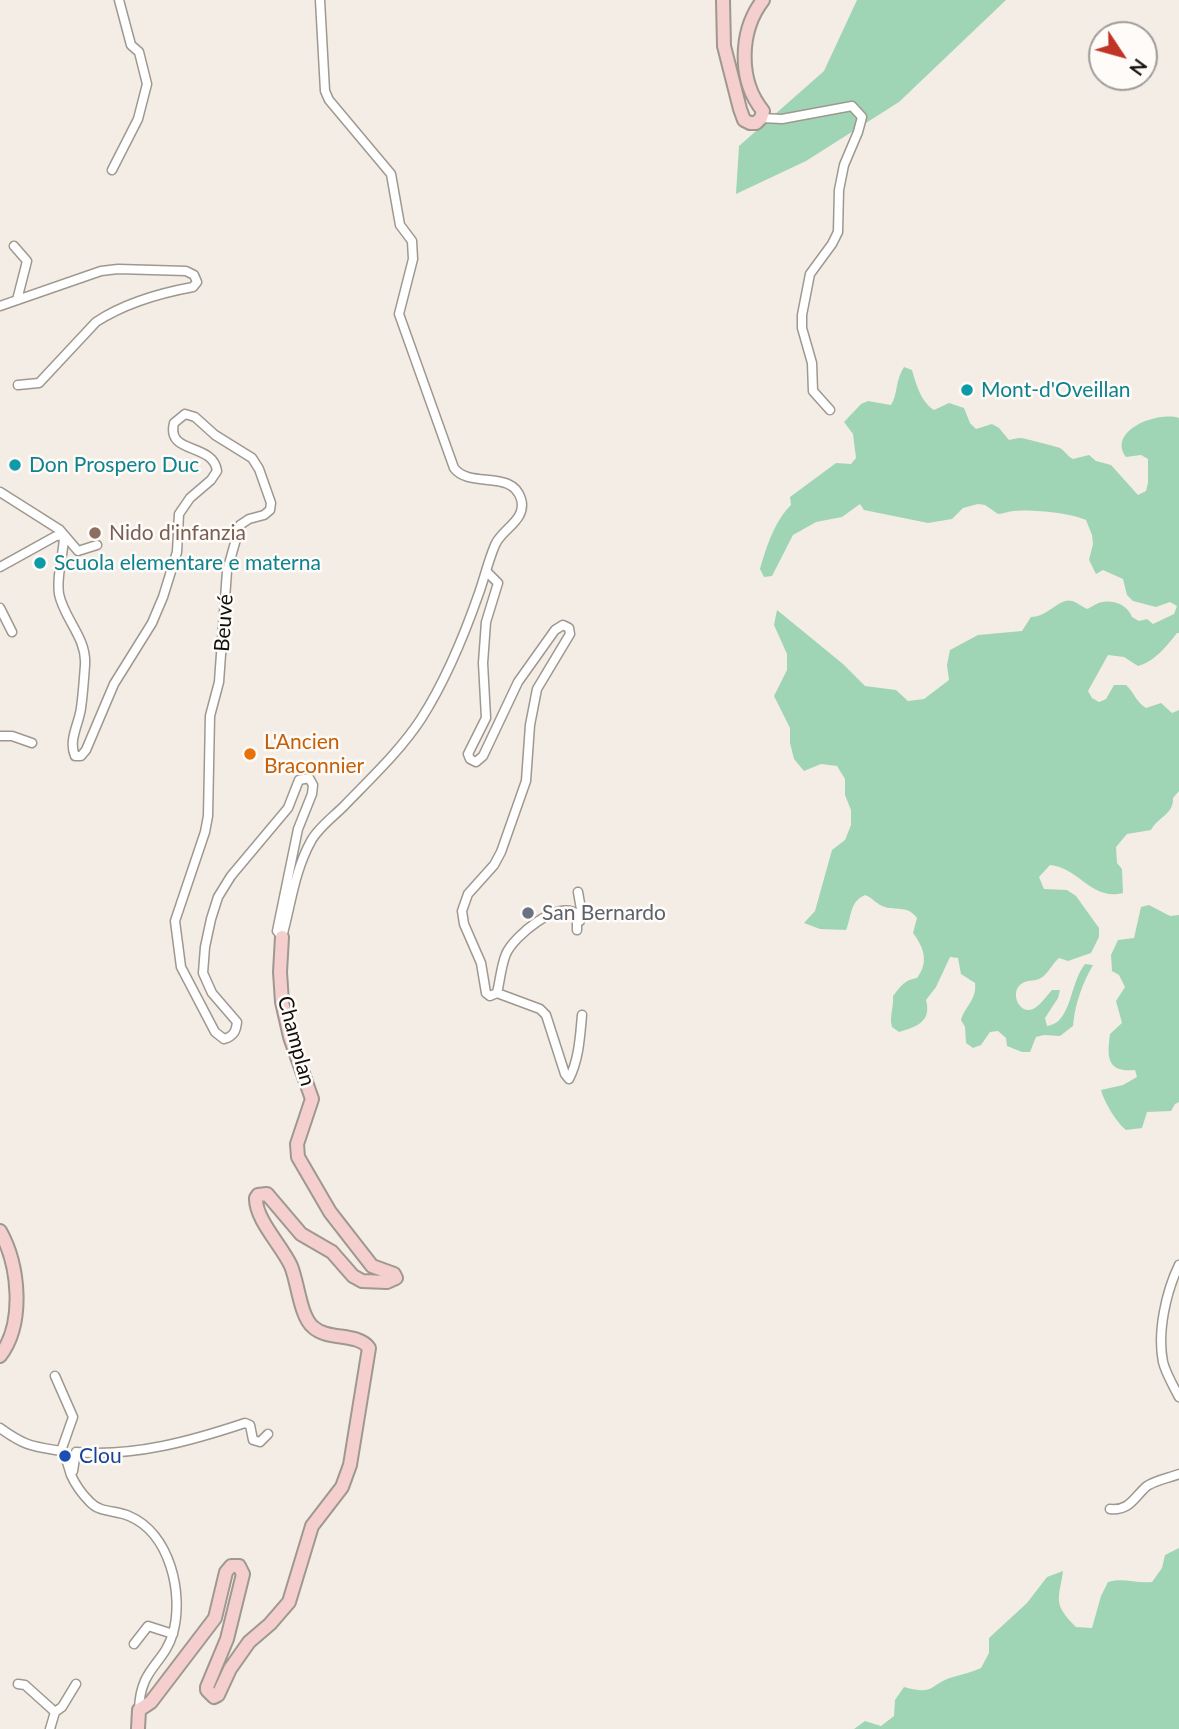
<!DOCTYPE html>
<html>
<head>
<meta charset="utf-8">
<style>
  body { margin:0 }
  #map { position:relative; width:1179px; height:1729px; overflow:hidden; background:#f4ede5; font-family:Lato,sans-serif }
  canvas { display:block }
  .north { position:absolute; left:1088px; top:21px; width:70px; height:70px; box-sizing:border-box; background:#fefbf8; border:2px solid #9f9d9a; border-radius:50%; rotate:126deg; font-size:19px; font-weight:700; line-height:28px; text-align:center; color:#110f0c }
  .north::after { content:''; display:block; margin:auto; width:24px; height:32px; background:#c03325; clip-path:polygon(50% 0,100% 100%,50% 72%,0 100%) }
</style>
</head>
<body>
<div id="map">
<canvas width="1179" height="1729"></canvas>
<div class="north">N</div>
</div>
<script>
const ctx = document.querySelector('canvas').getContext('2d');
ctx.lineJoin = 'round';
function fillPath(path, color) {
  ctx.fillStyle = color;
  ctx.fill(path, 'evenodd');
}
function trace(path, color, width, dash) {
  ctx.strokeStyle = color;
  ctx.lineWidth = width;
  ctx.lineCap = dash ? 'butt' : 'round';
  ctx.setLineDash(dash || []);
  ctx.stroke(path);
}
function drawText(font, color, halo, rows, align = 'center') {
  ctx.font = font + ' Lato,sans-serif';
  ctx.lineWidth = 5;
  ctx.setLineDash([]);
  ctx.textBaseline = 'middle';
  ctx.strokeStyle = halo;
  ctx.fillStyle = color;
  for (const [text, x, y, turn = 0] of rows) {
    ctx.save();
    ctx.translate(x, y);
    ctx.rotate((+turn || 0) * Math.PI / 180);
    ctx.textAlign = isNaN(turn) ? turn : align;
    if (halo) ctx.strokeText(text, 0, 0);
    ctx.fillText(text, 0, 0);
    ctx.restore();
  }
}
const green = new Path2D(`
  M 857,0 L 1006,0 L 899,102 L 806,161 L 736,194 L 739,146 L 824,71 Z
  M 904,367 L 912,370 C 916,384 921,402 934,410 L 949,403 L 964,408 L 970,423 L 976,429 L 992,424 L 999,428 L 1009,440 C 1014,439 1016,438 1021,438 C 1023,438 1058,447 1060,448 C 1065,451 1067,456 1073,459 L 1089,455 L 1096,461 L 1111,465 L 1138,495 L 1146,491 L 1148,483 L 1148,459 L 1141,455 L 1126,457 C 1107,431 1157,411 1179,418 L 1179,633 L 1177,633 C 1167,646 1154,662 1138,666 L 1124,657 L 1108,655 L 1088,691 L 1092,698 L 1099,702 L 1106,699 L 1114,685 L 1126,685 C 1134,692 1136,702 1146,708 L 1161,703 L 1172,713 L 1179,710 L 1179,791 L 1173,798 C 1174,814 1158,817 1151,830 L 1127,834 L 1116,847 L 1117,863 L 1122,869 L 1123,893 C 1091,901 1080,868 1050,865 L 1039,877 L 1044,889 L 1067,890 L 1076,896 L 1099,928 L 1099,937 L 1091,953 L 1068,961 L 1059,958 C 1052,964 1048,974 1041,978 C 1034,982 1026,979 1020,985 C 1010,994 1020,1015 1033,1009 C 1040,1006 1047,995 1052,990 L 1060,990 L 1058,998 L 1045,1018 L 1047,1026 C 1072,1023 1069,984 1085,964 L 1093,965 C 1082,984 1075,1004 1073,1026 L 1060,1036 L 1044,1035 L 1036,1037 L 1030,1052 L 1022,1052 L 1007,1046 L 1006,1038 L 998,1031 L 990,1032 L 981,1045 L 973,1048 L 966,1043 L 965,1027 L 961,1020 C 965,1006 977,1000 975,983 L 961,974 L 958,958 L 950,957 L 936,987 L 926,1000 C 932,1021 917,1027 899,1032 L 892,1027 C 889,1017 894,1007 893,996 C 901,986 904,980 917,978 C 929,962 924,948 913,933 L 917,918 C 907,905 898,911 885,907 C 877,905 873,898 865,895 C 849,902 852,917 846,930 L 820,929 L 804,923 L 815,911 L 832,850 L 845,840 L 851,825 L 851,810 L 845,795 L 845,779 L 837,766 L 821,764 L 804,771 L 794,759 L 790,743 L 790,728 L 774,696 L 787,670 L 787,654 L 774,625 L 777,610 L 843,664 L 865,686 L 896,690 L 908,701 L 924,699 L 949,680 L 947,665 L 950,650 L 978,635 L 1022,631 L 1031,617 C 1048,617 1060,597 1072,601 C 1077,602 1082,607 1087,609 C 1092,607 1098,602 1103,602 C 1115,600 1128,606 1132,617 L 1139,621 L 1147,619 L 1153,624 L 1174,614 L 1177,606 L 1170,602 L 1156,607 L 1133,601 L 1127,595 L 1123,579 L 1103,570 L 1096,574 L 1089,560 L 1093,544 L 1092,535 L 1086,520 C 1071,513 1031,509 1014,511 C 1009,511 1003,514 998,514 L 985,505 L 978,504 L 963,508 L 952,519 L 928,523 L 864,510 L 860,504 L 842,517 L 816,522 L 793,535 L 772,576 L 764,577 L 760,569 C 766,548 775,520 791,505 L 790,497 L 836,463 L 851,464 L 856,458 L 853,434 L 844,422 L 861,404 L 868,401 L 891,405 C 898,394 895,381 904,367 Z
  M 1149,905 L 1170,916 L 1179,915 L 1179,1102 L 1175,1104 L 1171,1111 L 1147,1112 L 1142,1128 L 1126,1130 C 1117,1123 1104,1102 1101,1090 L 1123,1085 L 1137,1077 L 1135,1070 C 1106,1073 1107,1056 1110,1034 L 1122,1023 L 1116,1001 L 1125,987 L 1119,975 L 1112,971 L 1111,955 L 1118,940 L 1134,938 L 1141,907 Z
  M 1179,1548 L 1179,1729 L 854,1729 L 865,1721 L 881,1726 L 894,1716 L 895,1700 L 904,1687 C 936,1696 929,1684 953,1677 C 963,1674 972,1672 981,1668 L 989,1653 L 989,1638 L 1027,1603 L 1047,1577 L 1063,1571 C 1059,1600 1052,1603 1076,1627 L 1092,1628 L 1101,1596 L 1108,1582 C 1123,1577 1136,1584 1152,1582 L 1162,1568 L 1165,1555 Z`);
const street = new Path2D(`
  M 761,118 L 782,119 L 852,106 L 862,117 L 858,132 L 844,165 L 839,190 L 838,232 L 832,244 L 810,274 L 802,315 L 802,328 L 812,363 L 813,391 L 830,410
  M 112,170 L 138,119 L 147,84 L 139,52 L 131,45 L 119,0
  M 14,246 L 27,261 L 17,300
  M 0,306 L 101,271 L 118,269 L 186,271 L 194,275 L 197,282 L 193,287 C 160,293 125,303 96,322 L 39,383 L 18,385
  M 0,492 L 60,530 L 78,551 L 97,545
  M 0,567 L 56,536 L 64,535 C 64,555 56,574 59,594 C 64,619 87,638 85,665 C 84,679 83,694 81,708 C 79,724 68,740 75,756 L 81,756 L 86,750 L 114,684 L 152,623 L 163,597 L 177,552 L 179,514 L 190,498 L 211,480 L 217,471 C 213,442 166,455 174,423 L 185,414 L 195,417 L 215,435 L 252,458 L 259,469 L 271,503 L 270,510 L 264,515 L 249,519 L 240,525 L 227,571 L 219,682 L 210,716 L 208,816 L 205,832 L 175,921 L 181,967 L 215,1032 L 224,1039 C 234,1036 236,1031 237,1022 L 212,993 L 203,973 L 205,947 L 211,919 L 218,897 L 231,876 L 288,808 L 299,780 L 309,778 L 313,785 L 312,794 L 298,829 L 277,931 L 282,937
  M 487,572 L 498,583 L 486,622 L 483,663 L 486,718 L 468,754 L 470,759 L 476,762 L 483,756 L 518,682 L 555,630 L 563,625 L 569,628 L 570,634 L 537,689 L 530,725 L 526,781 L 501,852 L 494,865 L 468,894 L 462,911 L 464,924 L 481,963 L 486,993 L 490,996 L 497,993 L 540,1009 L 546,1015 L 565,1074 L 569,1079 C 579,1059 580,1037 582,1015
  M 0,608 L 12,632
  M 0,736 L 12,736 L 32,743
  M 578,892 L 582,915 L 580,921
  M 282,937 C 291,905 294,872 311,841 C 318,828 333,817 344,806 C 370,779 400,751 421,719 C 446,680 464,636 479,593 C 484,579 490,555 496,543 C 504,528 527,519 521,499 C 512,469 470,489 454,468 L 399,314 L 413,259 L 412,241 L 400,225 L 391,174 L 329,100 L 325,91 L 320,0
  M 497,993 C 500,981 501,966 506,954 C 514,936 558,899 577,914 L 577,930
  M 1179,1265 C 1166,1292 1157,1332 1163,1362 C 1166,1374 1173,1385 1179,1397
  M 55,1376 L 73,1417 L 61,1451
  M 0,1428 C 25,1446 31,1446 61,1451 C 67,1458 68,1466 71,1475 C 75,1484 83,1495 90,1502 C 100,1513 116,1510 129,1516 C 170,1533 184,1594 173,1633 C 164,1665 140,1667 139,1710
  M 73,1471 L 76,1452 C 134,1457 191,1441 245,1423 L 250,1425 L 253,1440 L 260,1442 L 268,1434
  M 1110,1509 C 1130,1511 1134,1497 1147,1486 C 1156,1480 1169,1478 1179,1474
  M 134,1644 L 148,1626 L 173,1634
  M 18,1684 L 25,1685 L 55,1712 L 50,1729
  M 55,1712 L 62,1707 L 76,1684`);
const secondary = new Path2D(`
  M 723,0 L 724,46 L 740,109 L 744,120 L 750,123 L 756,123 L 761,118 L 763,111 C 738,81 739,31 763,0
  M 0,1231 C 19,1265 25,1323 0,1356
  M 138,1729 L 139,1710 L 151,1702 L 215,1618 L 226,1572 L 231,1566 L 239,1566 L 243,1574 L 227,1639 L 207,1687 L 207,1690 L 214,1697 L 218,1695 L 230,1669 L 249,1642 L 270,1624 L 289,1602 L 312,1526 L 342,1487 L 350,1465 L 369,1348 C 357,1332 328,1341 313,1327 C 300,1316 298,1283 291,1266 C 282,1246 255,1219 256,1198 L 258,1195 L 267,1194 L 301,1234 L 332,1252 L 353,1276 L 362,1281 L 387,1282 L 396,1278 L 394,1274 L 372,1266 L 330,1212 L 298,1157 L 297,1144 L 312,1099 L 290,1037 L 282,1002 L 280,972 L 282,937`);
const markers = [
  [967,390,7,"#0f9aa8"],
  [15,465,7,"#0f9aa8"],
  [95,533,7,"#8d6e63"],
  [40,563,7,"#0f9aa8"],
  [250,754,7,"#e8710a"],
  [528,913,7,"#6b7280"],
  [65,1456,7,"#1a4fb4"]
];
const cultureNames = [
  ["Mont-d'Oveillan",981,390],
  ["Don Prospero Duc",29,465],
  ["Scuola elementare e materna",54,563]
];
const educationNames = [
  ["Nido d'infanzia",109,533]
];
const streetNames = [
  ["Beuvé",224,623,-86],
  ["Champlan",296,1041,75]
];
const foodNames = [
  ["L'Ancien",264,742],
  ["Braconnier",264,766]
];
const worshipNames = [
  ["San Bernardo",542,913]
];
const transitNames = [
  ["Clou",79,1456]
];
fillPath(green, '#9fd5b4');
trace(street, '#9e9890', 11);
trace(secondary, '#9e9890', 16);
trace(street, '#fff', 8);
trace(secondary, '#f4cfcd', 12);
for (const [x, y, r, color] of markers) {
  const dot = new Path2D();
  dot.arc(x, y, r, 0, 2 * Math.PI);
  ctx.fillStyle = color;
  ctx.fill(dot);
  trace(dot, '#fefbf8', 2.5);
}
drawText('21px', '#0d838f', '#fefbf8', cultureNames, 'left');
drawText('21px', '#785e54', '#fefbf8', educationNames, 'left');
drawText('21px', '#110f0c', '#fefbf8', streetNames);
drawText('21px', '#c56008', '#fefbf8', foodNames, 'left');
drawText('21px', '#5b616d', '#fefbf8', worshipNames, 'left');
drawText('21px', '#164399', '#fefbf8', transitNames, 'left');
</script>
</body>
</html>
